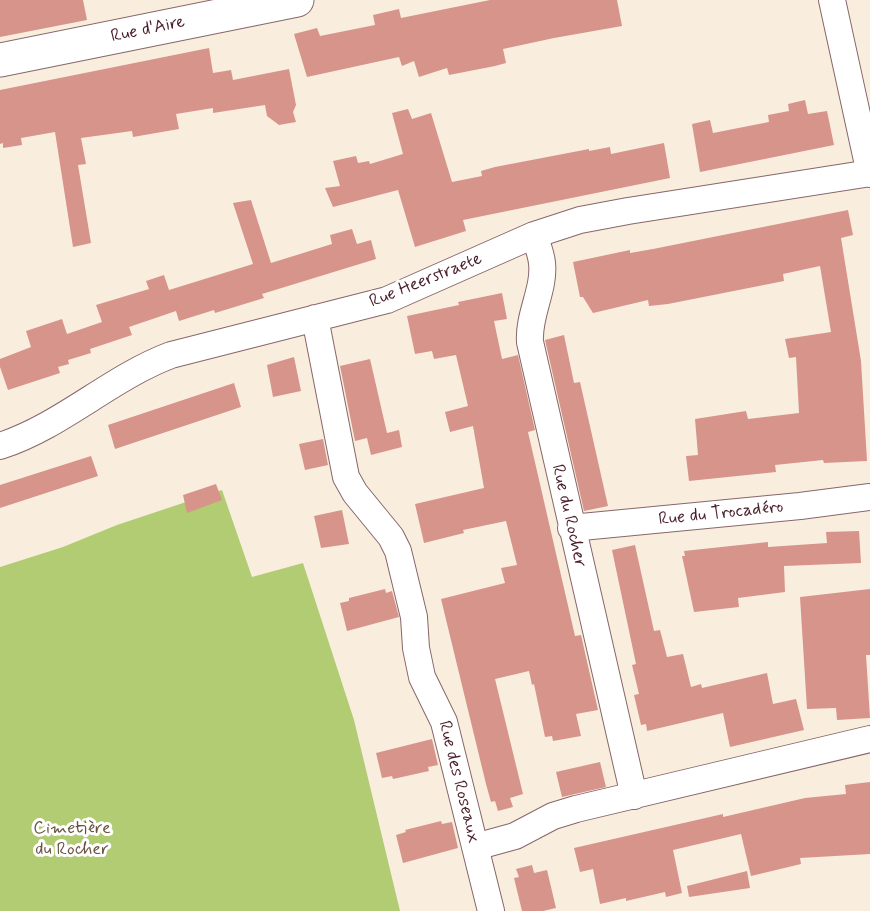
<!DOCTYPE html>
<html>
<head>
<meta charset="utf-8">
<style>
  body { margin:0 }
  canvas { display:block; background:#f9edde }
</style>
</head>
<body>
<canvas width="870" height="911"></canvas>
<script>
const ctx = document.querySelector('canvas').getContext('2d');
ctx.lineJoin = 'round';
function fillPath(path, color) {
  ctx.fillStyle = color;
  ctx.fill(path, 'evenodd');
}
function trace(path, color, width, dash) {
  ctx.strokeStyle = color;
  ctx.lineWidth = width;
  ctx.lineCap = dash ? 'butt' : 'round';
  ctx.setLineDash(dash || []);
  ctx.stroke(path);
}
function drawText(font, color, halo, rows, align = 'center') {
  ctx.font = font + ' Mynerve,sans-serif';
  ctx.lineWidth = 6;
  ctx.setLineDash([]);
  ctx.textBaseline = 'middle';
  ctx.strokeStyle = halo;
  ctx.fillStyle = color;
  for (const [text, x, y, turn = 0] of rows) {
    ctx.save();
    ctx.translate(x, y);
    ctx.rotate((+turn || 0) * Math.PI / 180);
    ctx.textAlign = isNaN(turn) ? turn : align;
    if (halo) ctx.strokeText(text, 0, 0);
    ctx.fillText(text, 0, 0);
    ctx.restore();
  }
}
const green = new Path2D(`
  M 222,490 L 252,577 L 303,563 L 354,720 L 400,911 L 0,911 L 0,567 L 63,547 L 117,525 Z`);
const building = new Path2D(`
  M 0,0 L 83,0 L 87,20 L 0,37 Z
  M 490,0 L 617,0 L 622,26 L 554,38 L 503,49 L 506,63 L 495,66 L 449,75 L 447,68 L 419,77 L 414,61 L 402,66 L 399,57 L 307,77 L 294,34 L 317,28 L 320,36 L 375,25 L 373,15 L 399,9 L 401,18 Z
  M 209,48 L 213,73 L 231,70 L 233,80 L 289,69 L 296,105 L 293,112 L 296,122 L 279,125 L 267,116 L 265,105 L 213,113 L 213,108 L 176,114 L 179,129 L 133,137 L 132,131 L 81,138 L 86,164 L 78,165 L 91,243 L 73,247 L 55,132 L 21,138 L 22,145 L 3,148 L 3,143 L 0,144 L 0,90 Z
  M 805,100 L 808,114 L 827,111 L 834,145 L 700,172 L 692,124 L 710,120 L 713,133 L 769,122 L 768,115 L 789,111 L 788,104 Z
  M 408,109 L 412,119 L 431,113 L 452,182 L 482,176 L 481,171 L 495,167 L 589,149 L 589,151 L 610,147 L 611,154 L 664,143 L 670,178 L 463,220 L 466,231 L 415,247 L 398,190 L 333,207 L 325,188 L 340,186 L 333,161 L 356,156 L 358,163 L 369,161 L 370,164 L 403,154 L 392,113 Z
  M 251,200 L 271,263 L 332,244 L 330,235 L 352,229 L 357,244 L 371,240 L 376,259 L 262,294 L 264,298 L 215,313 L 214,310 L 179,321 L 176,311 L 129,327 L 132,335 L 90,349 L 91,353 L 68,360 L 69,364 L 58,367 L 60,373 L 8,390 L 0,367 L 0,359 L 31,347 L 26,331 L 62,319 L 67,334 L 102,322 L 96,305 L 149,289 L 146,281 L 164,275 L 169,290 L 253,264 L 233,203 Z
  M 848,210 L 853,235 L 841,238 L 861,361 L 867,461 L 824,463 L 823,460 L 775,465 L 776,472 L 689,481 L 686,456 L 698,455 L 695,419 L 746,411 L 748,419 L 799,413 L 796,357 L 789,358 L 785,339 L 831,332 L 820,266 L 783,274 L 784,281 L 668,304 L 649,306 L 648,300 L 593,313 L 583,297 L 580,297 L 573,262 L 630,250 L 630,253 L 653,249 Z
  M 502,293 L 507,319 L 494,321 L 502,359 L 518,355 L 535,430 L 528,432 L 575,636 L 581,635 L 598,710 L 576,714 L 581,736 L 553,741 L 552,736 L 545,737 L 534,684 L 532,685 L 529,671 L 495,679 L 523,794 L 510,798 L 513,807 L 498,811 L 495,801 L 491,802 L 486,784 L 441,599 L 505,583 L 501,568 L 517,565 L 506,521 L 463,530 L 464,533 L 424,543 L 415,504 L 484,488 L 473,426 L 450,432 L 445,412 L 468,406 L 456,355 L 434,359 L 432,351 L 415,354 L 407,316 L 459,305 L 458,302 Z
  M 564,335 L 574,383 L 580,382 L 608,506 L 584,511 L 545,340 Z
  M 294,357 L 301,391 L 273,397 L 267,365 Z
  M 370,359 L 387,433 L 399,430 L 402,447 L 371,455 L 367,438 L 355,441 L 340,366 Z
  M 234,383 L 241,407 L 115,449 L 108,425 Z
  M 323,439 L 328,465 L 305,470 L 299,444 Z
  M 91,456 L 98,476 L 0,508 L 0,485 Z
  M 216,484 L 222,500 L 187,513 L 183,495 Z
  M 342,510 L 349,544 L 321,548 L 314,516 Z
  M 859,531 L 861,563 L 784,566 L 785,592 L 738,598 L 739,607 L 694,612 L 682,556 L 685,556 L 684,551 L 768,542 L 768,547 L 827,543 L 826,532 Z
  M 635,545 L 654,631 L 660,630 L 667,657 L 683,654 L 691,687 L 701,684 L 702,688 L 767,673 L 773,704 L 796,699 L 804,730 L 730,747 L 723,713 L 647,731 L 646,724 L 641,725 L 634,695 L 639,694 L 632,665 L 636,664 L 612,550 Z
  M 385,589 L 386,593 L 392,591 L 399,617 L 347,631 L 340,603 L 349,601 L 349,598 Z
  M 870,589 L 870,655 L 866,655 L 870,718 L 837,720 L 836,708 L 807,709 L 800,597 Z
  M 432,739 L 438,765 L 428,767 L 429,771 L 393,779 L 392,776 L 382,778 L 376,753 Z
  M 600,762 L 606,787 L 562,797 L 556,772 Z
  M 870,782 L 870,854 L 800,858 L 801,864 L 751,876 L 741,834 L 673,850 L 682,893 L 666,897 L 665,892 L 626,901 L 626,898 L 600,904 L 593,869 L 580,872 L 574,848 L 723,814 L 723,817 L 805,798 L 846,794 L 845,785 Z
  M 441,821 L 442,824 L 452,822 L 458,848 L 403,863 L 396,835 L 406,832 L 405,830 Z
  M 532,865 L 534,873 L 547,870 L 556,908 L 543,911 L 522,911 L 514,878 L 519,877 L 516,869 Z
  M 747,871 L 750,888 L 689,897 L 687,886 Z`);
const minor = new Path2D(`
  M 832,0 L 870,174
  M 534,235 C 537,244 541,253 542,263 C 545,289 528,315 530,342 L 634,796
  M 315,318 L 346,477 L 355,493 L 391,537 L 398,551 L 414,617 L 416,648 L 422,677 L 444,722 L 491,911
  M 0,446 C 62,426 110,378 171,355 L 387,300 L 534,235 L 580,220 L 628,211 L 870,173
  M 571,528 L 800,506 L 870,497
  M 475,847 L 515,836 L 553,816 L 576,809 L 870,739`);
const secondary = new Path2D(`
  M 0,60 L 297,0`);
const streetNames = [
  ["Rue d'Aire",148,30,-12],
  ["Rue Heerstraete",426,281,-22],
  ["Rue du Trocadéro",721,514,-6],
  ["Rue du Rocher",568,516,77],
  ["Rue des Roseaux",458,782,76]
];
const parkNames = [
  ["Cimetière",72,829],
  ["du Rocher",72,850]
];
fillPath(green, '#b1cc72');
fillPath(building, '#d7948b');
trace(minor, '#87676a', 28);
trace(secondary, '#87676a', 35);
trace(minor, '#fff', 26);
trace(secondary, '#fff', 33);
drawText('18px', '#4a1f2b', '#fff', streetNames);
drawText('18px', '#695340', '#fff', parkNames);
</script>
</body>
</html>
